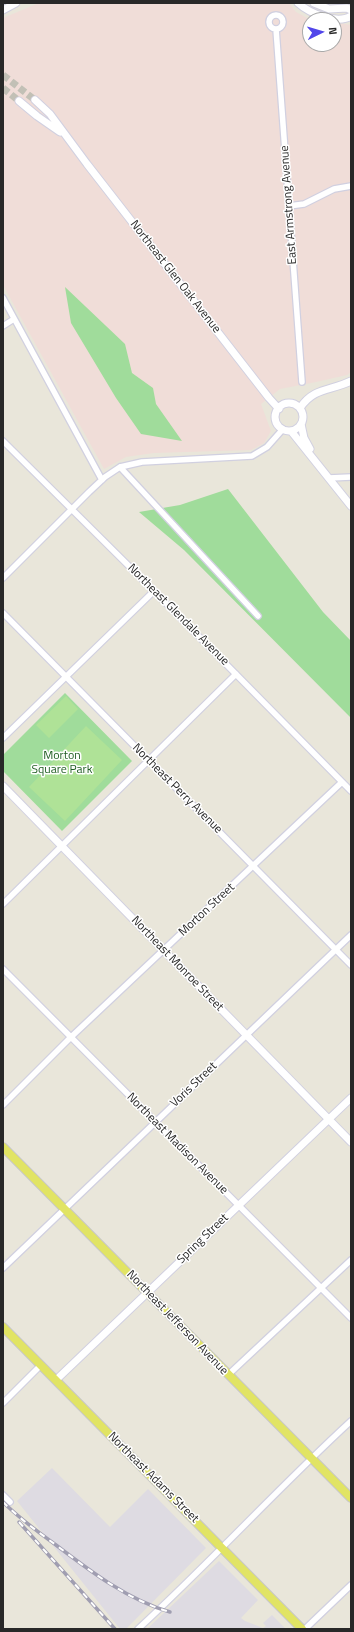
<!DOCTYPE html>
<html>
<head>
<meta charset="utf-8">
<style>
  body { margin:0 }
  #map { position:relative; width:354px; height:1632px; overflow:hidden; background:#e9e6da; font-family:"Titillium Web",sans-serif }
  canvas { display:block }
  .frame { position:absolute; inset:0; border:4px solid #282828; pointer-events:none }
  .north { position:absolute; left:302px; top:12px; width:40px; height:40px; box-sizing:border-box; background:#fff; border:1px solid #a9a9a9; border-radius:50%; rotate:85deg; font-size:11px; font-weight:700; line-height:16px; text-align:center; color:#282828 }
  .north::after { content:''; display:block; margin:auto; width:14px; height:18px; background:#5246ea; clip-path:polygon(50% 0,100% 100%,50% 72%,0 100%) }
</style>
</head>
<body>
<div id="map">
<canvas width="354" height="1632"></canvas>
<div class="frame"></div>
<div class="north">N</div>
</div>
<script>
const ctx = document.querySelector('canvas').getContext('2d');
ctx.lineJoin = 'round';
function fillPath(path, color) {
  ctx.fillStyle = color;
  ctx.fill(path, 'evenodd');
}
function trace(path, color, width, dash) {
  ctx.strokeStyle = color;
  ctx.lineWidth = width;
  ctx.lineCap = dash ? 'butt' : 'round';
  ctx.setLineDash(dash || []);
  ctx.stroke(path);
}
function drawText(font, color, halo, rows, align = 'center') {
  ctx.font = font + ' "Titillium Web",sans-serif';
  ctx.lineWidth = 3;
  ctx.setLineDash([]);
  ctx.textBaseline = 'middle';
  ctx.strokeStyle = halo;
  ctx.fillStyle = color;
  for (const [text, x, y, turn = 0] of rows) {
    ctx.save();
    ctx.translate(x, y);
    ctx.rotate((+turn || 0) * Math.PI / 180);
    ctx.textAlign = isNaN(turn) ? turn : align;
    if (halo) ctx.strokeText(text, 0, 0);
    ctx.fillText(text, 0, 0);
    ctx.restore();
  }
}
const industrial = new Path2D(`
  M 52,1468 L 110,1527 L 148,1489 L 206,1548 L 126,1629 L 120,1629 L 17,1501 Z
  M 219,1561 L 258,1600 L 241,1618 L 245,1621 L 263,1628 L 266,1626 L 263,1623 L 272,1615 L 286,1629 L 147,1629 Z`);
const medical = new Path2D(`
  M 39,3 L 289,3 L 296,12 L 309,19 L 317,20 L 310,20 L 310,44 L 334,44 L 334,22 L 351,25 L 351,372 L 347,375 L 316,382 L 280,389 L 261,404 L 271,431 L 264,443 L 251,450 L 154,453 L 126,457 L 104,469 L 3,285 L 3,18 Z`);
const green = new Path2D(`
  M 65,287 L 125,344 L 132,373 L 153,388 L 156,404 L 182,441 L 141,434 L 116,398 L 71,323 Z
  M 228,489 L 323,612 L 351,641 L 351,718 L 184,550 L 139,512 L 180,505 Z
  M 65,693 L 132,761 L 62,831 L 3,771 L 3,755 Z`);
const pitch = new Path2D(`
  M 66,696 L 78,709 L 49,738 L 36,725 Z
  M 86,726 L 122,760 L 65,821 L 29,787 Z`);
const tertiaryTunnel = new Path2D(`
  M 3,75 L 35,100
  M 3,88 L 19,101`);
const minor = new Path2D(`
  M269 22a7 7 0 1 1 14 0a7 7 0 1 1-14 0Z
  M 276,29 L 302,382
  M 289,206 L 304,204 L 334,189 L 351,186
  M 3,298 L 102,480
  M 3,326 L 14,319
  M 3,441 L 154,591 L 351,791
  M 120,467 L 258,616
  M 329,478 L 351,477
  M 3,578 L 89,492 L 105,477 L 120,467 L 142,462 L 252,456 L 267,447 L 283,429
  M 3,613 L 351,965
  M 3,738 L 154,591
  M 3,904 L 236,674
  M 3,969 L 351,1318
  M 3,1105 L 70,1038 L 342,782
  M 3,1268 L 351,935
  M 228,1375 L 351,1260
  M 3,1403 L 41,1365
  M 3,1495 L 10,1502
  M 138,1629 C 211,1562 278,1488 351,1421
  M 305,1629 L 351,1585`);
const tertiary = new Path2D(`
  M 298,3 C 309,13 337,25 351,16
  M 314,3 L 329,9 L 347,8 L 351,10
  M 3,10 L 16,3
  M 35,100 L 50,114 L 87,164 L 269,398 L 279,409
  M 19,101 L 37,116 L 60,132
  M275 417a14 14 0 1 1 28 0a14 14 0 1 1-28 0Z
  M 300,408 C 314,387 331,391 351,381
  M 301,424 L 304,438 L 310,449
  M 291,431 L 351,506
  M 3,786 L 351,1142
  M 56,1380 L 351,1098`);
const primary = new Path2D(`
  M 3,1147 L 351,1498
  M 3,1327 L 302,1629`);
const rail = new Path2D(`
  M 3,1502 C 19,1518 38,1532 56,1545 C 90,1571 128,1600 170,1612
  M 19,1522 L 115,1629`);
const streetNames = [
  ["East Armstrong Avenue",289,205,-94],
  ["Northeast Glen Oak Avenue",175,277,52],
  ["Northeast Glendale Avenue",178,615,45],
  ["Northeast Perry Avenue",177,789,45],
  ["Morton Street",207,910,-43],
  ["Northeast Monroe Street",177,964,46],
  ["Voris Street",194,1085,-44],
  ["Northeast Madison Avenue",177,1144,45],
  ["Spring Street",203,1239,-44],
  ["Northeast Jefferson Avenue",177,1323,46],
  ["Northeast Adams Street",153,1478,45]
];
const parkNames = [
  ["Morton",62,756],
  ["Square Park",62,770]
];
fillPath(industrial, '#dedbe2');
fillPath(medical, '#f0ddd8');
fillPath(green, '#a0dc9b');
fillPath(pitch, '#afe297');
trace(tertiaryTunnel, '#c2c0b6', 7, [7, 3.5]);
trace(minor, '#d1d0e0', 8);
trace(tertiary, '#d1d0e0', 9);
trace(primary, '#c7c7c7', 10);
trace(minor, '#fff', 5.5);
trace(tertiary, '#fff', 7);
trace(primary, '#e1e464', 8);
trace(rail, '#a09eb1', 3.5);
trace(rail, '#fff', 2, [6]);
drawText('12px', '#282828', '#fff', streetNames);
drawText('12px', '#1f5d22', '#fff', parkNames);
</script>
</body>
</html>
